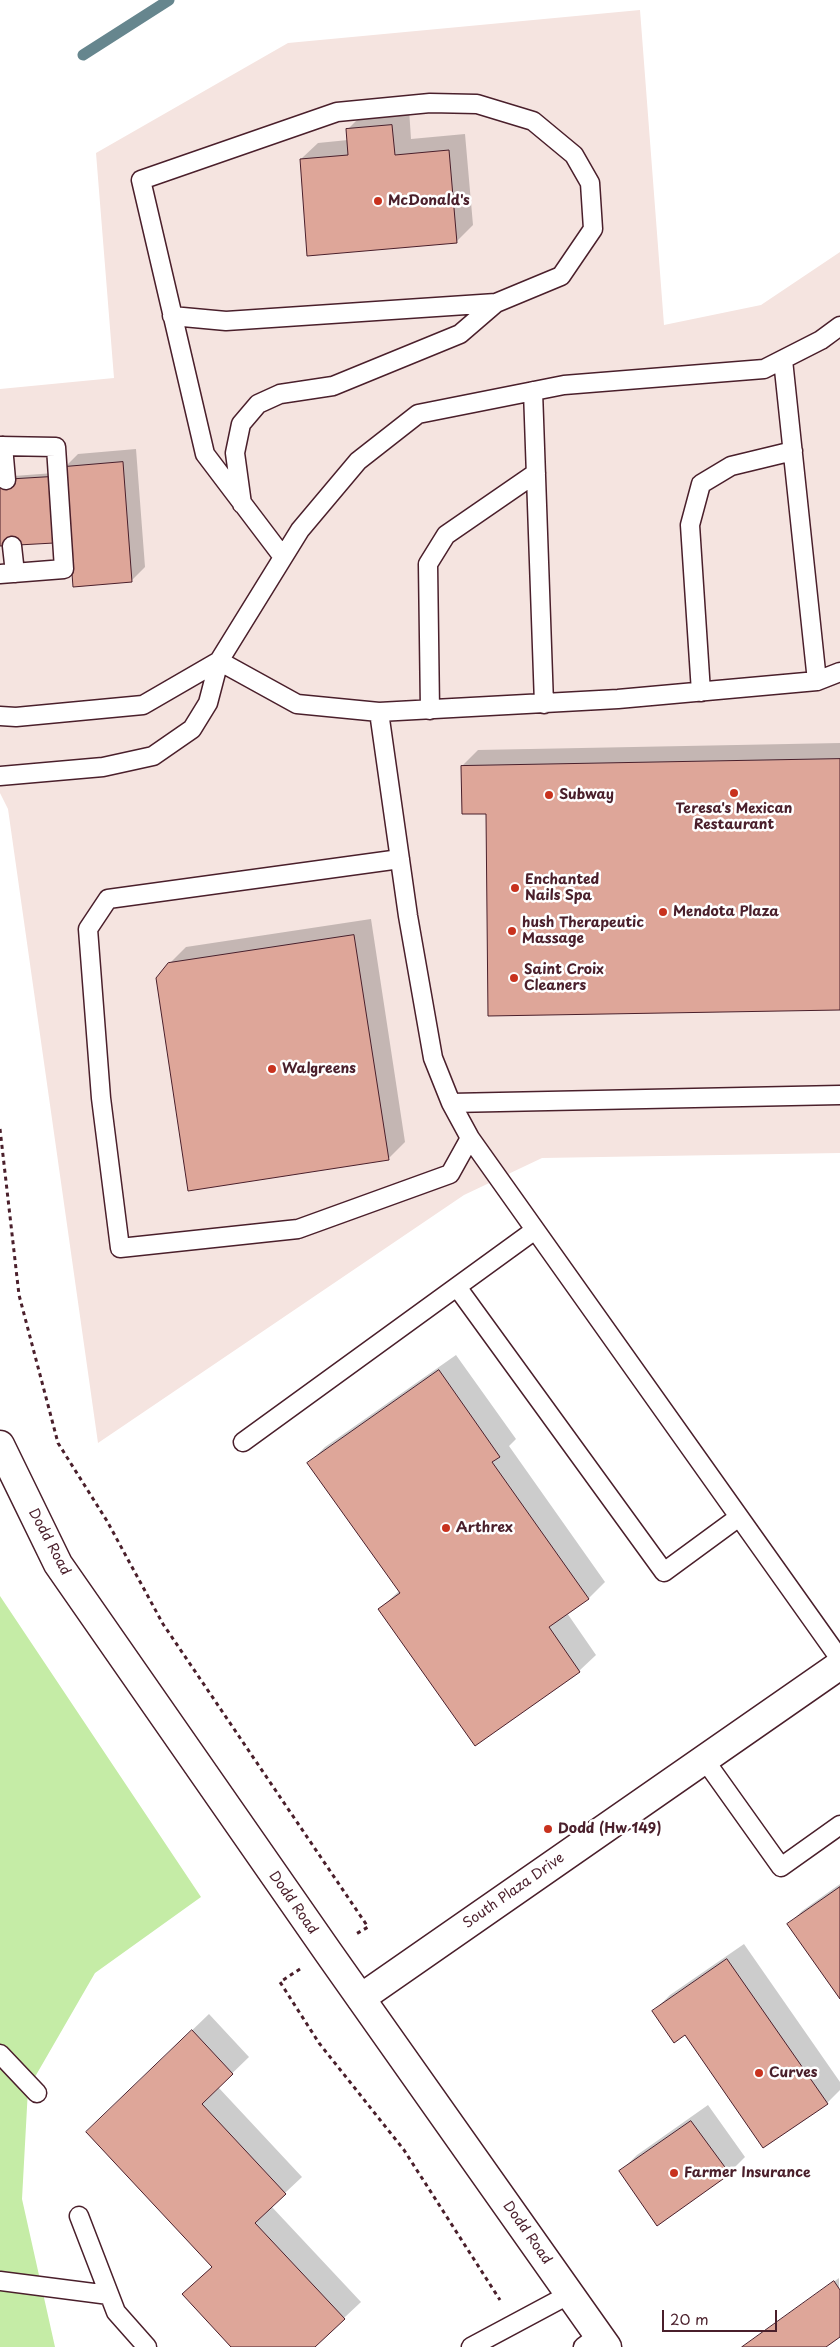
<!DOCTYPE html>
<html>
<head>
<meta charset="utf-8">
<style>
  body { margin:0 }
  #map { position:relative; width:840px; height:2347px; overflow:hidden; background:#fff; font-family:"Playpen Sans",sans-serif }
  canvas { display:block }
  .scale { position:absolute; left:662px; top:2310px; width:115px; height:22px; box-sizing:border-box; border:2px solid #4a1f2b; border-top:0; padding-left:6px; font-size:15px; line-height:18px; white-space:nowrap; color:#4a1f2b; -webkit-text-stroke:4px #fff; paint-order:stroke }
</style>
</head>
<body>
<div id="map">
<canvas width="840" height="2347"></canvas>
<div class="scale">20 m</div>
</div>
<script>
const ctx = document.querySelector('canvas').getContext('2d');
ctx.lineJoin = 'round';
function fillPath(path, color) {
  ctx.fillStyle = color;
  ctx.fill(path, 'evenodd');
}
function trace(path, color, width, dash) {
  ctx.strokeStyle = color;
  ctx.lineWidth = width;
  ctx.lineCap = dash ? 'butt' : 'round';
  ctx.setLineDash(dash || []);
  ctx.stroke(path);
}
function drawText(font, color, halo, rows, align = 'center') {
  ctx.font = font + ' "Playpen Sans",sans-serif';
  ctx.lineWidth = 5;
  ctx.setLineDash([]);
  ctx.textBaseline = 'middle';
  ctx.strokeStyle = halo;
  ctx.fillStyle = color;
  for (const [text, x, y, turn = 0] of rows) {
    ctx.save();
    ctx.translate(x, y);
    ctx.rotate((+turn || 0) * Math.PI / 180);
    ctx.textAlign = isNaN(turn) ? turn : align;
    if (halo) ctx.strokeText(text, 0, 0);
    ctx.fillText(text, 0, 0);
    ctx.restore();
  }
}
const built = new Path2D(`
  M 640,10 L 664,325 L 761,305 L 840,252 L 840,1153 L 542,1158 L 464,1195 L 98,1443 L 8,809 L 0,793 L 0,389 L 114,378 L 96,153 L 288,43 Z`);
const green = new Path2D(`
  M 0,1596 L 201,1897 L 95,1973 L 28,2089 L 22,2199 L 55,2347 L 0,2347 Z`);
const shadow = new Path2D(`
  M 409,109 L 411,139 L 465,134 L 473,225 L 456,242 L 301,159 L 318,143 L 348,140 L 347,130 L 364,113 Z
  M 136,449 L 145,567 L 132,580 L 74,585 L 65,467 L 78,454 Z
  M 54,473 L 0,545 L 0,477 Z
  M 840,743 L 840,1009 L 487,812 L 462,766 L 478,750 Z
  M 371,919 L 405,1142 L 388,1159 L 169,964 L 186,947 Z
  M 456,1355 L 516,1439 L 509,1446 L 605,1582 L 589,1598 L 567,1613 L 596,1655 L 579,1671 L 379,1610 L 399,1591 L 309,1463 L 325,1447 Z
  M 840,1884 L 840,1996 L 789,1924 L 802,1911 Z
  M 744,1944 L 840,2082 L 840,2090 L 827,2103 L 685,2033 L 654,2011 L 670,1995 Z
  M 209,2014 L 249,2057 L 218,2087 L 302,2177 L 271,2206 L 361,2302 L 313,2347 L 233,2347 L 183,2294 L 213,2266 L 104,2115 Z
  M 708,2105 L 745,2157 L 729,2173 L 621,2171 L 637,2155 Z
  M 839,2278 L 840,2335 L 826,2345 L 827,2347 L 744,2347 Z`);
const stream = new Path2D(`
  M 83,55 L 169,0`);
const building = new Path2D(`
  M 392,125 L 395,155 L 449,150 L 457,243 L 307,256 L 300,159 L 348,155 L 346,129 Z
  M 123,462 L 132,582 L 73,587 L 64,467 Z
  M 50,477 L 54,543 L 0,546 L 0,480 Z
  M 840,759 L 840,1010 L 488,1016 L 486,814 L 462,814 L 461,766 Z
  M 354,935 L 389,1160 L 188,1191 L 156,978 L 168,963 Z
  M 439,1370 L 500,1457 L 492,1462 L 589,1599 L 549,1627 L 580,1672 L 475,1746 L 378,1609 L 400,1593 L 307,1463 Z
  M 840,1887 L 840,1999 L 787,1924 Z
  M 727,1959 L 828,2104 L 763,2148 L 685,2035 L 674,2043 L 652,2011 Z
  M 192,2030 L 233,2074 L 202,2104 L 286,2194 L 255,2223 L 345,2319 L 315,2347 L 231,2347 L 182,2294 L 212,2267 L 86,2132 Z
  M 691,2121 L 730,2174 L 657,2226 L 619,2171 Z
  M 834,2281 L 840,2290 L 840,2337 L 826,2347 L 742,2347 Z`);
const path = new Path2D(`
  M 0,1129 L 19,1295 L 58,1443 L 107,1521 L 163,1624 L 368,1927 L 356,1934
  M 300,1969 L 280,1982 L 319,2043 L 404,2150 L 500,2300`);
const lane = new Path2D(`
  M 172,316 L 226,321 L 496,303
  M 783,360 L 817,681
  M 533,391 L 544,704
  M 0,446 L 56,447 L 64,569 L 0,574
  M 3,446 L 6,480
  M 242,504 L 235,453 L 241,424 L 258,404 L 280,394 L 333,386 L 460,334 L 496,303 L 561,276 L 593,229 L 590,183 L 574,155 L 533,121 L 477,104 L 430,103 L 337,112 L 141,180 L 205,454 L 283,557
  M 12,546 L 15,573
  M 219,661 L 297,704 L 379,712 L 408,916 L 433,1058 L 451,1103 L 840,1095
  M 701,692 L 690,525 L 701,484 L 731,466 L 793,451
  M 430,710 L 428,564 L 446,535 L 536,473
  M 379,712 L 618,699 L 817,681 L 840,672
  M 0,716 L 16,717 L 143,705 L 219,661
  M 0,776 L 103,767 L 153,756 L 192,729 L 208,703 L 219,661 L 300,530 L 358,461 L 418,414 L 564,385 L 764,369 L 821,340 L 840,326
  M 400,859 L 108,899 L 88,929 L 101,1098 L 120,1248 L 298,1229 L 450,1174 L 470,1138 L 451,1103
  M 470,1138 L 840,1659
  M 457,1287 L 664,1572 L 739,1517
  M 243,1442 L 535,1230
  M 704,1759 L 781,1867 L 840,1825
  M 0,2054 L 37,2093
  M 79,2216 L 116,2312 L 147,2347
  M 0,2281 L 109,2295
  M 471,2347 L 570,2294
  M 583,2347 L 599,2335`);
const street = new Path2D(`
  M 361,1998 L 840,1665`);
const secondary = new Path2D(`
  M 0,1445 L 58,1564 L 328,1952 L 607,2347`);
const markers = [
  [378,201,5,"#c8321e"],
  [734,793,5,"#c8321e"],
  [549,795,5,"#c8321e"],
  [515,888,5,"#c8321e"],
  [663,912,5,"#c8321e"],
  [512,931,5,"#c8321e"],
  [514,978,5,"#c8321e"],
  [272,1069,5,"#c8321e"],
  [446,1528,5,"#c8321e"],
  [548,1829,5,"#c8321e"],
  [759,2073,5,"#c8321e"],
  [674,2173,5,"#c8321e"]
];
const poiNames = [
  ["McDonald's",388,201],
  ["Subway",559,795],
  ["Teresa's Mexican",734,809,"center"],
  ["Restaurant",734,825,"center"],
  ["Enchanted",525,880],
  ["Nails Spa",525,896],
  ["Mendota Plaza",673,912],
  ["hush Therapeutic",522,923],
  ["Massage",522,939],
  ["Saint Croix",524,970],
  ["Cleaners",524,986],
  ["Walgreens",282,1069],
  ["Arthrex",456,1528],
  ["Dodd (Hw 149)",558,1829],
  ["Curves",769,2073],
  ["Farmer Insurance",684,2173]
];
const streetNames = [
  ["Dodd Road",49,1542,62],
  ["South Plaza Drive",514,1891,-35],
  ["Dodd Road",293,1903,55],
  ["Dodd Road",527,2233,55]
];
fillPath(built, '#f5e4e0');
fillPath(green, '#c5eca6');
fillPath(shadow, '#0003');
trace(stream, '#66868e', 11);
fillPath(building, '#dea699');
trace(building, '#4a1f2b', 1);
trace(lane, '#4a1f2b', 21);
trace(street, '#4a1f2b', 31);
trace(secondary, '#4a1f2b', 31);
trace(path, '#4a1f2b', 3, [4, 4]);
trace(lane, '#fff', 18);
trace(street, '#fff', 28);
trace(secondary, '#fff', 28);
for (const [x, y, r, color] of markers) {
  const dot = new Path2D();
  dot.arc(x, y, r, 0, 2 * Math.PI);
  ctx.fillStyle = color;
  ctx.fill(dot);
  trace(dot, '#fff', 2);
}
drawText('bold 14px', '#4a1f2b', '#fff', poiNames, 'left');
drawText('14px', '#4a1f2b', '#fff', streetNames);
</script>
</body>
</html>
